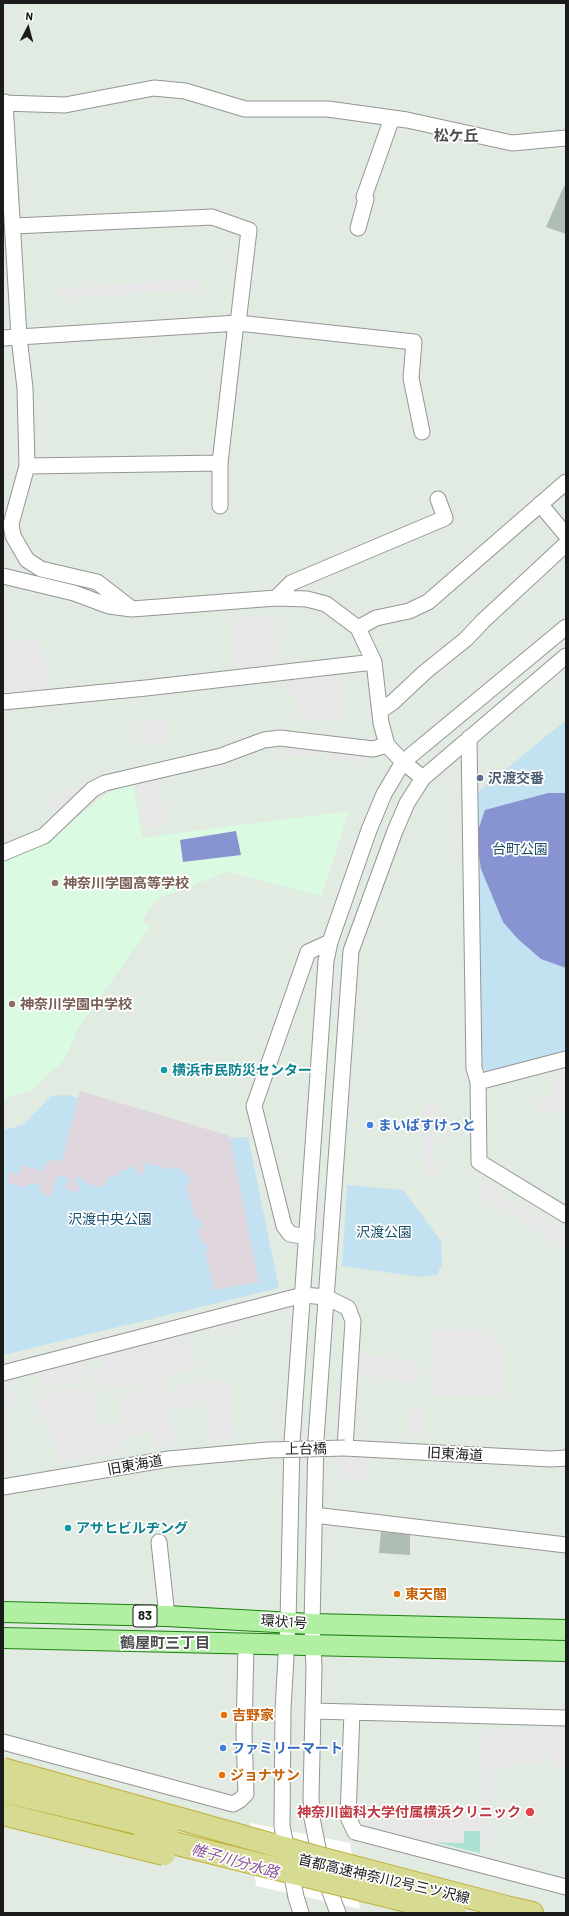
<!DOCTYPE html>
<html>
<head>
<meta charset="utf-8">
<style>
  body { margin:0 }
  #map { position:relative; width:569px; height:1916px; overflow:hidden; background:#e2ebe1; font-family:Barlow,sans-serif }
  canvas { display:block }
  .frame { position:absolute; inset:0; border:4px solid #1b1b1b; pointer-events:none }
  .north { position:absolute; left:8px; top:8px; width:40px; height:40px; -webkit-text-stroke:3px #fff; paint-order:stroke; rotate:6deg; font-size:11px; font-weight:700; line-height:16px; text-align:center; color:#1b1b1b }
  .north::after { content:''; display:block; margin:auto; width:14px; height:18px; background:#1b1b1b; clip-path:polygon(50% 0,100% 100%,50% 72%,0 100%) }
</style>
</head>
<body>
<div id="map">
<canvas width="569" height="1916"></canvas>
<div class="frame"></div>
<div class="north">N</div>
</div>
<script>
const ctx = document.querySelector('canvas').getContext('2d');
ctx.lineJoin = 'round';
function fillPath(path, color) {
  ctx.fillStyle = color;
  ctx.fill(path, 'evenodd');
}
function trace(path, color, width, dash) {
  ctx.strokeStyle = color;
  ctx.lineWidth = width;
  ctx.lineCap = dash ? 'butt' : 'round';
  ctx.setLineDash(dash || []);
  ctx.stroke(path);
}
function drawText(font, color, halo, rows, align = 'center') {
  ctx.font = font + ' Barlow,"Noto Sans JP",sans-serif';
  ctx.lineWidth = 3.5;
  ctx.setLineDash([]);
  ctx.textBaseline = 'middle';
  ctx.strokeStyle = halo;
  ctx.fillStyle = color;
  for (const [text, x, y, turn = 0] of rows) {
    ctx.save();
    ctx.translate(x, y);
    ctx.rotate((+turn || 0) * Math.PI / 180);
    ctx.textAlign = isNaN(turn) ? turn : align;
    if (halo) ctx.strokeText(text, 0, 0);
    ctx.fillText(text, 0, 0);
    ctx.restore();
  }
}
const education = new Path2D(`
  M 133,783 L 142,838 L 349,811 L 321,896 L 227,872 L 157,899 L 142,920 L 150,927 L 79,1027 L 64,1060 L 32,1090 L 3,1099 L 3,859 L 47,841 L 106,794 Z`);
const construction = new Path2D(`
  M 564,186 L 566,187 L 566,234 L 546,227 Z
  M 381,1532 L 410,1534 L 410,1555 L 379,1553 Z`);
const grass = new Path2D(`
  M 464,1831 L 480,1831 L 480,1853 L 434,1842 L 464,1843 Z`);
const park = new Path2D(`
  M 566,720 L 566,1051 L 488,1073 L 479,1067 L 472,797 Z
  M 68,1095 L 207,1139 L 248,1137 L 279,1288 L 3,1355 L 3,1130 L 23,1125 L 51,1096 Z
  M 347,1185 L 403,1190 L 441,1241 L 442,1264 L 437,1275 L 421,1277 L 342,1266 Z`);
const pitch = new Path2D(`
  M 548,793 L 566,793 L 566,968 L 541,959 L 518,939 L 503,922 L 481,869 L 476,836 L 485,810 Z
  M 236,831 L 241,855 L 183,862 L 180,840 Z`);
const parking = new Path2D(`
  M 198,279 L 199,290 L 60,298 L 60,288 Z
  M 274,614 L 277,662 L 232,668 L 231,646 L 234,644 L 233,620 Z
  M 41,639 L 48,688 L 3,693 L 3,642 Z
  M 340,670 L 340,722 L 300,717 L 296,693 L 288,694 L 286,676 Z
  M 168,718 L 169,741 L 141,744 L 141,720 Z
  M 283,745 L 317,749 L 317,756 L 284,756 Z
  M 325,750 L 362,753 L 361,763 L 325,758 Z
  M 159,780 L 166,824 L 145,828 L 140,784 Z
  M 71,786 L 79,792 L 58,814 L 49,807 Z
  M 554,1078 L 565,1078 L 565,1111 L 540,1112 L 540,1100 L 554,1098 Z
  M 425,1103 L 436,1104 L 433,1161 L 440,1175 L 431,1181 L 421,1160 Z
  M 482,1182 L 566,1234 L 561,1246 L 476,1192 Z
  M 238,1316 L 241,1328 L 220,1332 L 218,1324 Z
  M 432,1330 L 490,1330 L 503,1351 L 505,1373 L 502,1397 L 431,1395 Z
  M 187,1336 L 196,1370 L 109,1391 L 106,1382 L 94,1384 L 91,1372 L 103,1369 L 101,1358 Z
  M 359,1353 L 418,1363 L 416,1383 L 357,1374 Z
  M 84,1359 L 89,1380 L 42,1390 L 37,1370 Z
  M 9,1377 L 14,1405 L 6,1407 L 3,1379 Z
  M 165,1379 L 169,1393 L 173,1445 L 156,1448 L 144,1385 Z
  M 204,1380 L 230,1384 L 235,1440 L 210,1443 L 208,1405 L 204,1405 Z
  M 199,1382 L 200,1406 L 175,1409 L 173,1388 Z
  M 90,1384 L 104,1455 L 57,1464 L 50,1421 L 39,1423 L 35,1397 L 45,1393 Z
  M 142,1391 L 150,1431 L 121,1438 L 124,1453 L 106,1456 L 102,1426 L 123,1420 L 120,1398 Z
  M 411,1408 L 425,1408 L 422,1437 L 409,1437 Z
  M 340,1457 L 365,1457 L 365,1479 L 340,1479 Z
  M 566,1727 L 566,1767 L 553,1767 L 553,1762 L 548,1762 L 548,1728 Z
  M 485,1729 L 545,1729 L 544,1762 L 515,1764 L 514,1769 L 492,1768 L 491,1843 L 481,1843 L 483,1740 Z
  M 378,1805 L 481,1806 L 480,1831 L 464,1831 L 464,1843 L 434,1842 L 366,1823 L 363,1820 L 363,1806 L 378,1806 Z`);
const plaza = new Path2D(`
  M 80,1091 L 230,1136 L 259,1282 L 215,1290 L 205,1253 L 208,1251 L 206,1243 L 202,1243 L 197,1231 L 203,1228 L 200,1220 L 196,1220 L 185,1184 L 190,1183 L 188,1174 L 182,1174 L 181,1168 L 170,1169 L 146,1163 L 143,1175 L 136,1172 L 137,1169 L 129,1166 L 128,1170 L 120,1170 L 117,1177 L 108,1177 L 105,1186 L 98,1187 L 84,1182 L 84,1179 L 77,1177 L 75,1184 L 79,1185 L 78,1192 L 76,1192 L 65,1188 L 68,1178 L 57,1175 L 50,1197 L 42,1194 L 40,1185 L 34,1183 L 23,1187 L 8,1183 L 8,1172 L 20,1175 L 22,1165 L 43,1171 L 48,1160 L 62,1161 Z`);
const pier = new Path2D(`
  M 250,1823 L 350,1843 L 360,1909 L 256,1886 Z`);
const minor = new Path2D(`
  M 5,102 L 19,337 L 25,388 L 27,466 L 11,524 L 13,536 L 27,560 L 41,569 L 97,582 L 132,609
  M 3,103 L 65,105 L 154,88 L 185,91 L 245,109 L 328,109 L 407,120 L 512,143 L 566,138
  M 14,226 L 212,217 L 249,230 L 238,323
  M 358,228 L 366,199 L 364,197 L 392,118
  M 3,338 L 238,323 L 414,342 L 411,378 L 422,432
  M 27,466 L 220,463
  M 540,504 L 566,535
  M 220,506 L 220,463 L 236,323
  M 3,576 L 74,593 L 109,606 L 132,609 L 276,598 L 307,599 L 326,604 L 358,628 L 374,662 L 381,723 L 387,745 L 403,762 L 423,778
  M 276,598 L 291,583 L 445,518 L 438,499
  M 358,628 L 376,618 L 409,611 L 428,602 L 566,482
  M 3,702 L 146,688 L 374,662
  M 380,711 L 393,702 L 425,672 L 466,639 L 483,621 L 566,544
  M 469,738 L 474,1068 L 478,1082
  M 3,853 L 44,836 L 93,789 L 105,783 L 221,756 L 264,740 L 280,738 L 373,749 L 387,745
  M 566,1059 L 478,1082 L 479,1162 L 566,1215
  M 307,1237 L 290,1234 L 284,1226 L 254,1106 L 308,952 L 330,942
  M 3,1373 L 303,1295 L 326,1297 L 348,1308 L 353,1321 L 345,1448 L 551,1459 L 566,1458
  M 3,1487 L 169,1459 L 268,1450
  M 314,1515 L 566,1545
  M 159,1542 L 167,1616
  M 313,1711 L 566,1718
  M 352,1712 L 348,1817 L 355,1832 L 566,1887
  M 3,1742 L 233,1804 L 240,1800 L 246,1794 L 244,1734 L 246,1644
  M 282,1826 L 283,1709 L 288,1622 L 292,1442 L 326,961 L 330,942 L 369,830 L 384,794 L 403,762 L 566,627
  M 296,1897 L 301,1913
  M 338,1913 L 323,1873 L 312,1818 L 311,1796 L 314,1668 L 312,1624 L 316,1439 L 351,951 L 395,831 L 407,803 L 423,778 L 566,656`);
const major = new Path2D(`
  M 3,1612 L 167,1616 L 312,1624 L 566,1630
  M 3,1638 L 566,1651`);
const highway = new Path2D(`
  M 510,1908 L 532,1913`);
const minorBridge = new Path2D(`
  M 268,1450 L 345,1448
  M 282,1826 L 296,1897`);
const highwayBridge = new Path2D(`
  M 3,1769 L 320,1858 L 510,1908
  M 3,1791 L 167,1830
  M 3,1814 L 164,1854
  M 145,1836 L 455,1913`);
const markers = [
  [480,778,4,"#5c6f8a"],
  [55,883,4,"#8d6e63"],
  [12,1004,4,"#8d6e63"],
  [164,1070,4,"#0f9aa8"],
  [370,1125,4,"#3f7fe0"],
  [68,1528,4,"#0f9aa8"],
  [397,1594,4,"#e8710a"],
  [224,1715,4,"#e8710a"],
  [223,1748,4,"#3f7fe0"],
  [222,1775,4,"#e8710a"],
  [530,1812,5,"#e0444e"]
];
const shields = [
  [145,1616,24]
];
const shieldNames = [
  ["83",145,1616]
];
const serviceNames = [
  ["沢渡交番",488,778]
];
const parkNames = [
  ["台町公園",520,849],
  ["沢渡中央公園",110,1219],
  ["沢渡公園",384,1232]
];
const educationNames = [
  ["神奈川学園高等学校",63,883],
  ["神奈川学園中学校",20,1004]
];
const cultureNames = [
  ["横浜市民防災センター",172,1070],
  ["アサヒビルヂング",76,1528]
];
const shopNames = [
  ["まいばすけっと",378,1125],
  ["ファミリーマート",231,1748]
];
const streetNames = [
  ["上台橋",306,1449,-1],
  ["旧東海道",455,1454,3],
  ["旧東海道",135,1465,-10],
  ["環状1号",284,1622,4],
  ["首都高速神奈川2号三ツ沢線",384,1879,13]
];
const foodNames = [
  ["東天閣",405,1594],
  ["吉野家",232,1715],
  ["ジョナサン",230,1775]
];
const healthNames = [
  ["神奈川歯科大学付属横浜クリニック",521,1812]
];
const neighbourhoodNames = [
  ["松ケ丘",456,136],
  ["鶴屋町三丁目",165,1643]
];
const waterNames = [
  ["帷子川分水路",235,1861,16]
];
fillPath(education, '#dbfae2');
fillPath(construction, '#aebeb2');
fillPath(grass, '#ace0d2');
fillPath(park, '#c2e2f1');
fillPath(pitch, '#8893d1');
fillPath(parking, '#e7e7e7');
fillPath(plaza, '#e0d6de');
fillPath(pier, '#fff');
trace(minor, '#959595', 17);
trace(major, '#1c8011', 22);
trace(highway, '#bfb038', 24);
trace(minor, '#fff', 15);
trace(major, '#b1efa2', 20);
trace(highway, '#d7da91', 22);
trace(minorBridge, '#959595', 17, []);
trace(highwayBridge, '#bfb038', 24, []);
trace(minorBridge, '#fff', 15);
trace(highwayBridge, '#d7da91', 22);
for (const [x, y, r, color] of markers) {
  const dot = new Path2D();
  dot.arc(x, y, r, 0, 2 * Math.PI);
  ctx.fillStyle = color;
  ctx.fill(dot);
  trace(dot, '#fff', 1.5);
}
for (const [x, y, w] of shields) {
  const box = new Path2D();
  box.roundRect(x - w / 2, y - 11, w, 22, 3);
  ctx.fillStyle = '#fff';
  ctx.fill(box);
  trace(box, '#1b1b1b', 1);
}
drawText('bold 13px', '#1b1b1b', null, shieldNames);
drawText('bold 14px', '#4e5e75', '#fff', serviceNames, 'left');
drawText('14px', '#185069', '#fff', parkNames);
drawText('bold 14px', '#785e54', '#fff', educationNames, 'left');
drawText('bold 14px', '#0d838f', '#fff', cultureNames, 'left');
drawText('bold 14px', '#366cbe', '#fff', shopNames, 'left');
drawText('14px', '#1b1b1b', '#fff', streetNames);
drawText('bold 14px', '#c56008', '#fff', foodNames, 'left');
drawText('bold 14px', '#be3a42', '#fff', healthNames, 'right');
drawText('bold 15px', '#4e4e4e', '#fff', neighbourhoodNames);
drawText('italic 15px', '#8a549d', '#fff', waterNames);
</script>
</body>
</html>
